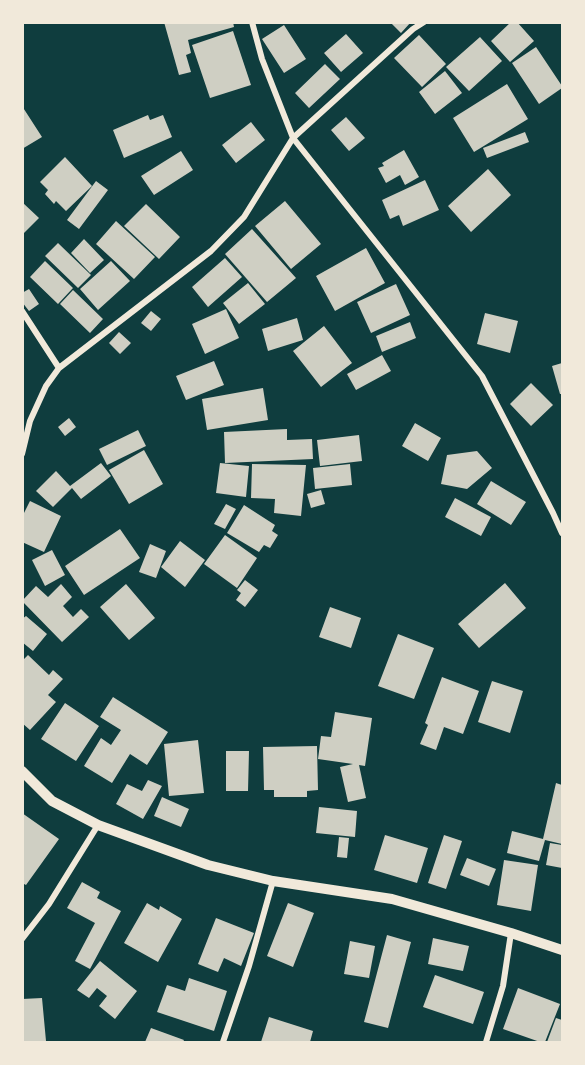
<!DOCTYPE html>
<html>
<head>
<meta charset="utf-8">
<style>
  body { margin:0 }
  #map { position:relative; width:585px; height:1065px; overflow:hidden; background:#0f3d3e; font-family:"Fira Sans Condensed",sans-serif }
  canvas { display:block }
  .frame { position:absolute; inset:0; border:24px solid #f1e9da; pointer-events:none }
</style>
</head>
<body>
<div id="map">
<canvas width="585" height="1065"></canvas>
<div class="frame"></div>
</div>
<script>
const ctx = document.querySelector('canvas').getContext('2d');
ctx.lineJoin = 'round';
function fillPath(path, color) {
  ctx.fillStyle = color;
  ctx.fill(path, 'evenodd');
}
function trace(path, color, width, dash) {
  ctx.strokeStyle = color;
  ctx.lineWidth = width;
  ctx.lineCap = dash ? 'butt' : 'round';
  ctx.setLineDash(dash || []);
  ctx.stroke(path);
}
const building = new Path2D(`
  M 164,22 L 233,22 L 234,27 L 188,40 L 191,53 L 186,55 L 191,72 L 179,75 Z
  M 390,22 L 411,22 L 401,33 Z
  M 511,22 L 517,22 L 534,41 L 510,62 L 491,41 Z
  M 284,25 L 306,59 L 284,73 L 262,39 Z
  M 233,31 L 251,85 L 210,98 L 192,45 Z
  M 346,34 L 363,53 L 341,72 L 324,53 Z
  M 419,35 L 446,64 L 422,87 L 394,58 Z
  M 480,37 L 502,61 L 469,91 L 446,67 Z
  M 536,47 L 562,86 L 562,88 L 539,104 L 512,63 Z
  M 325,64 L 340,79 L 309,108 L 295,93 Z
  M 445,71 L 462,93 L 435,114 L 419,92 Z
  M 507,84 L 528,119 L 474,152 L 453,118 Z
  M 22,106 L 42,137 L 22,149 Z
  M 148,115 L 150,120 L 163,115 L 172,137 L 124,158 L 113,130 Z
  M 346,117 L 365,138 L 349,151 L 331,130 Z
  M 251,122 L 265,140 L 236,163 L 222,145 Z
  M 525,132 L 529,142 L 487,158 L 483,148 Z
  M 404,150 L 419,177 L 405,185 L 400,175 L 386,183 L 378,168 L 384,166 L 382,163 Z
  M 181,151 L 193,170 L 154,195 L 141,176 Z
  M 65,157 L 92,186 L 66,211 L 56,201 L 54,204 L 45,194 L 48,190 L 40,182 Z
  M 488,169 L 511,195 L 471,232 L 448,206 Z
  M 425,180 L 439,210 L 403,226 L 399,215 L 390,219 L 382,200 Z
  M 96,181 L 108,190 L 79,229 L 67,220 Z
  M 285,201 L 321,244 L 291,269 L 255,226 Z
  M 22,202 L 39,218 L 22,235 Z
  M 146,204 L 180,237 L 159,259 L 124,226 Z
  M 116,221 L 155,257 L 134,279 L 96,244 Z
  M 252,229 L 296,278 L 267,302 L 225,254 Z
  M 84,239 L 104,260 L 90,273 L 71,253 Z
  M 58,243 L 91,275 L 78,288 L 45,256 Z
  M 366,248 L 385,283 L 335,311 L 316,276 Z
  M 225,258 L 242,277 L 208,307 L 192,287 Z
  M 45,261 L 73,288 L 58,304 L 30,277 Z
  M 111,261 L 130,281 L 98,310 L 80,289 Z
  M 248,283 L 265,304 L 239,324 L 223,303 Z
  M 396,284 L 410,315 L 371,333 L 357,302 Z
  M 29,289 L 39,304 L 29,311 L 22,302 L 22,293 Z
  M 73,290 L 103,319 L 90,333 L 60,304 Z
  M 226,309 L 239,338 L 205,354 L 192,324 Z
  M 151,311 L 161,319 L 151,331 L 141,323 Z
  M 485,313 L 518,321 L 510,353 L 477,344 Z
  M 297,318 L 303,340 L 268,351 L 262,329 Z
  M 410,322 L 416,338 L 382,352 L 376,336 Z
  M 324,326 L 352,363 L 321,387 L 293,351 Z
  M 119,332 L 131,343 L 120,354 L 109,343 Z
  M 382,355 L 391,371 L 356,390 L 347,374 Z
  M 214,361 L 224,385 L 186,400 L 176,376 Z
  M 562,363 L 562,394 L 560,394 L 552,366 Z
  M 531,383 L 553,405 L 531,426 L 510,404 Z
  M 263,388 L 268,420 L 207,430 L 202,399 Z
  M 69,418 L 76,427 L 65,436 L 58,427 Z
  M 415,423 L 441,438 L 428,461 L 402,446 Z
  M 287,429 L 287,440 L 312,439 L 313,459 L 225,463 L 224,432 Z
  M 138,430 L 146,446 L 107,465 L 99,449 Z
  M 359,435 L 362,461 L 320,466 L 317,440 Z
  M 144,450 L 163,484 L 129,504 L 109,470 Z
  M 477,451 L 492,468 L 467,489 L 441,484 L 447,455 Z
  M 101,463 L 111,476 L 81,499 L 72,488 L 53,507 L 36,491 L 56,471 L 70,486 Z
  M 220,463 L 249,466 L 246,497 L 216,493 Z
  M 252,464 L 306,465 L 301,516 L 274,513 L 275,499 L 251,498 Z
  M 350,464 L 352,485 L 315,489 L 313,468 Z
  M 491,481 L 526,502 L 511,525 L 477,504 Z
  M 321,490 L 325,504 L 311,508 L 307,494 Z
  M 455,498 L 491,517 L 481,536 L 445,517 Z
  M 30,501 L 61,516 L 44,552 L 22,542 L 22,517 Z
  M 226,504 L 236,509 L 225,529 L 214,524 Z
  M 244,505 L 275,525 L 272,531 L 278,535 L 270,548 L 264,545 L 259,552 L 227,533 Z
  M 120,529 L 140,558 L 84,595 L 65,566 Z
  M 225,535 L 257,558 L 237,588 L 204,564 Z
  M 180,541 L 205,560 L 185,587 L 161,567 Z
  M 150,544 L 166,551 L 156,578 L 139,572 Z
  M 52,550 L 65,575 L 45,586 L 32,560 Z
  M 245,580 L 258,590 L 245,607 L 236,600 L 241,593 L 237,590 Z
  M 505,583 L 526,608 L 479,648 L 458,624 Z
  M 61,584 L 72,597 L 63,606 L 73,617 L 81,609 L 89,617 L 62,642 L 22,601 L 36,586 L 48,597 Z
  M 126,584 L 155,618 L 129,640 L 100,607 Z
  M 330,607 L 361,618 L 351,648 L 319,637 Z
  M 26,616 L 47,634 L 33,651 L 22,642 L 22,619 Z
  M 398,634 L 434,648 L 414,699 L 378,686 Z
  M 28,655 L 49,675 L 53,670 L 63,679 L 48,695 L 56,702 L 30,730 L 22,723 L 22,661 Z
  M 442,677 L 479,691 L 463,734 L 444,727 L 436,750 L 420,744 L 428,725 L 425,723 Z
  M 492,681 L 523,691 L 510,733 L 478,722 Z
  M 113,697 L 168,732 L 147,765 L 130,754 L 112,783 L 84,766 L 101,738 L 111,745 L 121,730 L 100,717 Z
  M 65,703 L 99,726 L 76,761 L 41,739 Z
  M 335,712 L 372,718 L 365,766 L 359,765 L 366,798 L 348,802 L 340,767 L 353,764 L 318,759 L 321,736 L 331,737 Z
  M 198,740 L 204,793 L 169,796 L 164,744 Z
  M 317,746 L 318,790 L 307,791 L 307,797 L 274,797 L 274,790 L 264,790 L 263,747 Z
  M 226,751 L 249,751 L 248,791 L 226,791 Z
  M 148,780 L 162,786 L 143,819 L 116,804 L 127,784 L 142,791 Z
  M 556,783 L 562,785 L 562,844 L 545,840 L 539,861 L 507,853 L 512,831 L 543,839 Z
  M 162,797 L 189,809 L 181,827 L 154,816 Z
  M 319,807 L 357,811 L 355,837 L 316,833 Z
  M 22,813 L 59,839 L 26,885 L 22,883 Z
  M 385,835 L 428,848 L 417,883 L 374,870 Z
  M 444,835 L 462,841 L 446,889 L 428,883 Z
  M 339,837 L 349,838 L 347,858 L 337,857 Z
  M 550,843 L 562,845 L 562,868 L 546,865 Z
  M 467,858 L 496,869 L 489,886 L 460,875 Z
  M 504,860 L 538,865 L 531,911 L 497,905 Z
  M 82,882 L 100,892 L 97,898 L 121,911 L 90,969 L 75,961 L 95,923 L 67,908 Z
  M 147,903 L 159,910 L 160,906 L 182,919 L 158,962 L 124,943 Z
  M 288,903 L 314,913 L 293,967 L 267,956 Z
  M 216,918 L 254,933 L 241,966 L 224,958 L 218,972 L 198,964 Z
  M 387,935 L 411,942 L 388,1028 L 364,1022 Z
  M 433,938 L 469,946 L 463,971 L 428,964 Z
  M 350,941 L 375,946 L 369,978 L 344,974 Z
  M 100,961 L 137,991 L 115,1019 L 99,1006 L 107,996 L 97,988 L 89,998 L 77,990 Z
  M 435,975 L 484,992 L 473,1024 L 423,1007 Z
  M 189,978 L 227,991 L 214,1031 L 157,1012 L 167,985 L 185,991 Z
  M 518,988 L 560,1004 L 545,1042 L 540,1042 L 503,1029 Z
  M 42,998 L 46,1041 L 22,1042 L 22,999 Z
  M 269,1017 L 313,1031 L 310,1042 L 261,1042 Z
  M 556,1018 L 562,1020 L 562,1042 L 547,1042 Z
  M 151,1028 L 184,1040 L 183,1042 L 145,1042 Z`);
const minor = new Path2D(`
  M 252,22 L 262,59 L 293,138 L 482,376 L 553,513 L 562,533
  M 22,311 L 59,368
  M 22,454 L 30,421 L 46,386 L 59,368 L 211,251 L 244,217 L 293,138 L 413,29 L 424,22
  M 22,939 L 49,904 L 98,825
  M 223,1042 L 249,966 L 273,881
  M 486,1042 L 503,986 L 511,933`);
const tertiary = new Path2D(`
  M 22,771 L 52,801 L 98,825 L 208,865 L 273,881 L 392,899 L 511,933 L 562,950`);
fillPath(building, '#cfcfc3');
trace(minor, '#f1e9da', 6);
trace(tertiary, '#f1e9da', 10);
</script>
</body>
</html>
